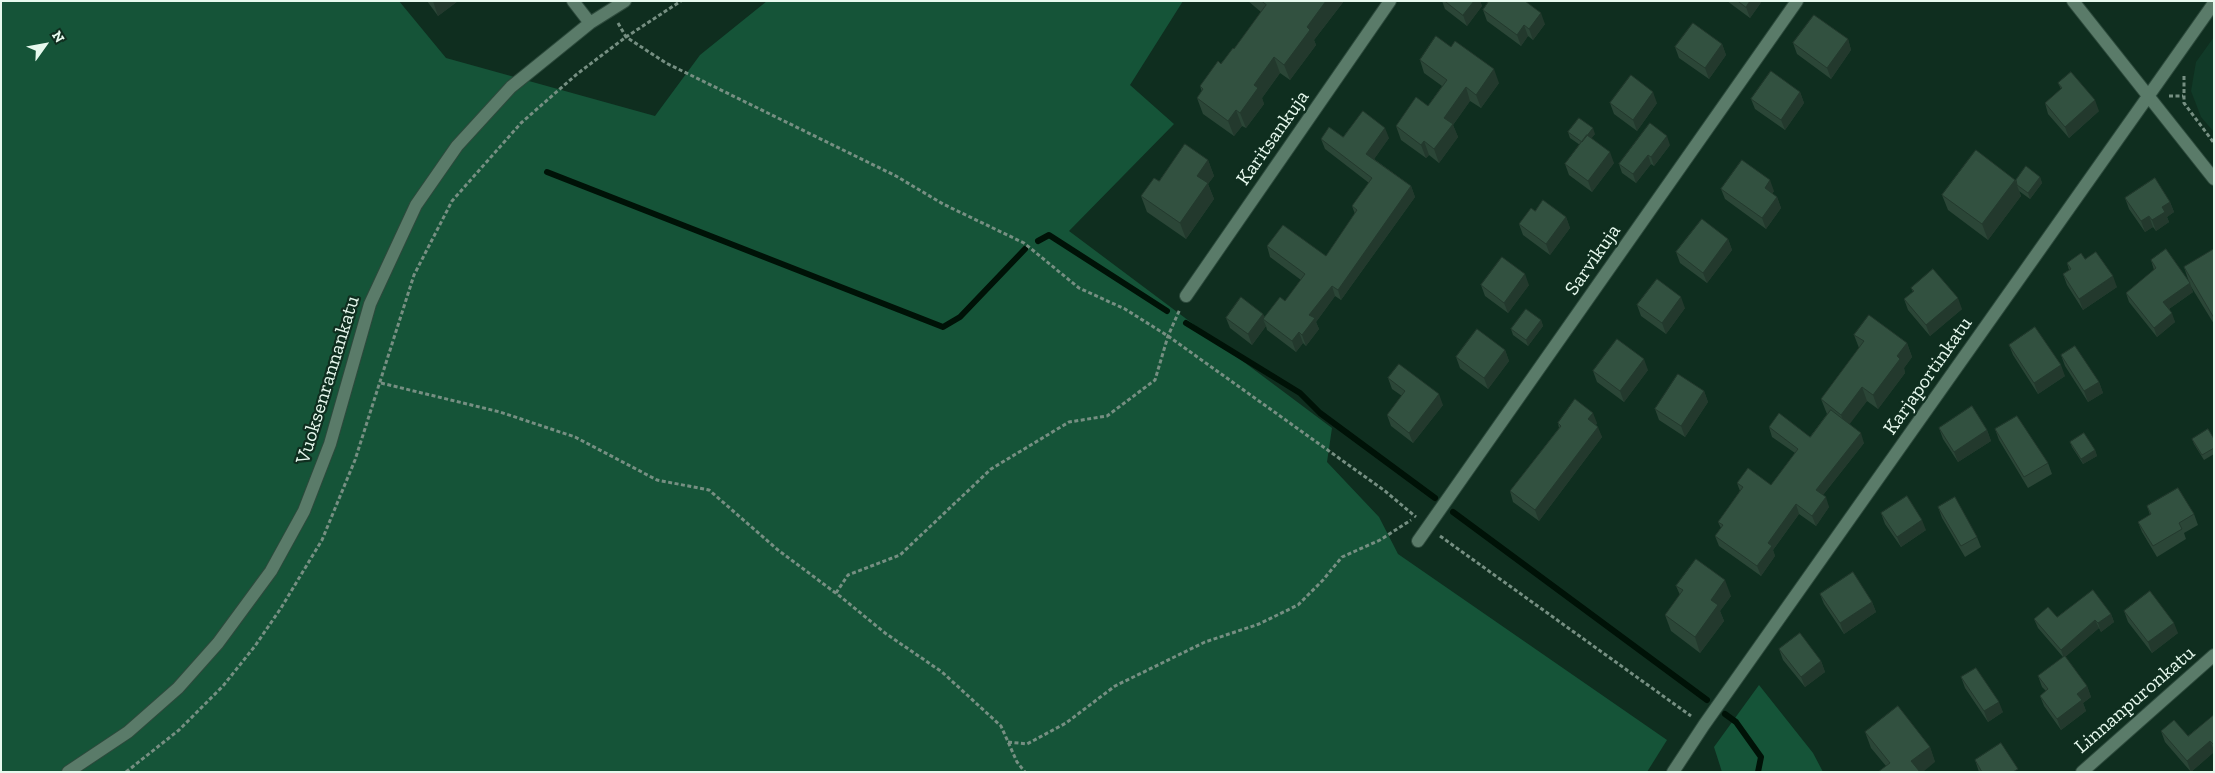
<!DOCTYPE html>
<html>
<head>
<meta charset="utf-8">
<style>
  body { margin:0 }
  #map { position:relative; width:2215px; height:773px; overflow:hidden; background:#0f2e1f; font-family:"Zilla Slab",serif }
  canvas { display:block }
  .frame { position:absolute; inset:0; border:2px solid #e7f9ee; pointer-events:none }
  .north { position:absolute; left:20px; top:20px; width:50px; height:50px; -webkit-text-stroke:4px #0f2e1f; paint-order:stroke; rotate:58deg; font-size:14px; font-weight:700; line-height:20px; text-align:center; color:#e7f9ee }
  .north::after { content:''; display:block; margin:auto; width:18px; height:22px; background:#e7f9ee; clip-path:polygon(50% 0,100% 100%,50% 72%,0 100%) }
</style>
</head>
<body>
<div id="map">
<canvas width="2215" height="773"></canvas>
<div class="frame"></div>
<div class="north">N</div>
</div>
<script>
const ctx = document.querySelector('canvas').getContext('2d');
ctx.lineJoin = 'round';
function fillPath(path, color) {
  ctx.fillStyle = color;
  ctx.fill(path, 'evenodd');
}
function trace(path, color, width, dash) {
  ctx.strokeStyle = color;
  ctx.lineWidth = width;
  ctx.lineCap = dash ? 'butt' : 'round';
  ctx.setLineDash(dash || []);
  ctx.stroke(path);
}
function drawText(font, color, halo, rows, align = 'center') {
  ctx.font = font + ' "Zilla Slab",serif';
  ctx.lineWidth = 4.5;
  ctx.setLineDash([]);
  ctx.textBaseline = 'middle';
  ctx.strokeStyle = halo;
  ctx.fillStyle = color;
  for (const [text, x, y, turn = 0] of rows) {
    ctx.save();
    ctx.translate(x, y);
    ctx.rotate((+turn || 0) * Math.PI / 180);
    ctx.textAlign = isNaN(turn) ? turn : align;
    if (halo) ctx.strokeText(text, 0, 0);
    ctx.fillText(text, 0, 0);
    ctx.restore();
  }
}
const built = new Path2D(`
  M 2214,37 L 2214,132 L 2201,117 L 2191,91 L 2196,62 Z`);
const green = new Path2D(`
  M 1,1 L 399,1 L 446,58 L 655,116 L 700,55 L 767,1 L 1183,1 L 1130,85 L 1174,124 L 1069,231 L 1332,428 L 1327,462 L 1379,517 L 1398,554 L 1667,740 L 1647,772 L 1,772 Z
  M 1759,685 L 1813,753 L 1823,772 L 1722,772 L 1714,747 Z`);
const stream = new Path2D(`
  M 547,172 L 943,327 L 960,317 L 1025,249
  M 1038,241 L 1049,235 L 1167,311
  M 1186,323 L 1300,393 L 1320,413 L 1435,498
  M 1453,512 L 1707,700
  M 1725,714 L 1736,722 L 1761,757 L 1758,772`);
const path = new Path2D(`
  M 618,23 L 626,37 L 666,63 L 896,176 L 943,204 L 1024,243 L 1079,288 L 1125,309 L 1168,336 L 1385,491 L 1416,517
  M 2184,76 L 2184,103 L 2214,143
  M 2169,96 L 2183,96
  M 381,383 L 500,412 L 575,437 L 657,480 L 709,490 L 778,550 L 841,597 L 885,633 L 942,672 L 1001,726 L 1017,762 L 1025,772
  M 1440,536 L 1691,716
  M 836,593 L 848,575 L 900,555 L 991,469 L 1069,422 L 1107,416 L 1155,380 L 1168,336 L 1180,309
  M 1008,742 L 1027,744 L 1066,723 L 1115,686 L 1205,642 L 1259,624 L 1298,605 L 1323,580 L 1342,557 L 1380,540 L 1411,520
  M 126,772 L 179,730 L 223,686 L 255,646 L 281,608 L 322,540 L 355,460 L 414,275 L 452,201 L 521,123 L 577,74 L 626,37 L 681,1`);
const minor = new Path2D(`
  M 573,1 L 590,23
  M 2073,1 L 2214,179
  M 1186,296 L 1390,1
  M 1418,541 L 1797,1
  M 68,772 L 128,732 L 178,688 L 218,643 L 271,571 L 304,511 L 330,444 L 370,304 L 416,205 L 457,146 L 511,87 L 590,23 L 625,1
  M 1673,772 L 1704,725 L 2214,3
  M 2082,772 L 2214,655`);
const wall = new Path2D(`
  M 427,1 L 458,1 L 438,16 Z
  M 1248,1 L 1344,1 L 1314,40 L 1316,45 L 1290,80 L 1280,73 L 1262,98 L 1264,104 L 1246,128 L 1242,126 L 1234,136 L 1203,114 L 1197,98 L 1202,92 L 1200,86 L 1234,49 L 1261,12 Z
  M 1442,1 L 1480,1 L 1482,6 L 1467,26 L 1445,9 Z
  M 1727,1 L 1762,1 L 1750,18 Z
  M 1483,10 L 1545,24 L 1533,40 L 1528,36 L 1521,46 L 1487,21 Z
  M 1848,39 L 1851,50 L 1831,79 L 1797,54 L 1793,43 Z
  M 1722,44 L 1726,55 L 1709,79 L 1679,58 L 1675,47 Z
  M 1420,60 L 1499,83 L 1481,108 L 1470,101 L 1453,125 L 1458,137 L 1439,163 L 1429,155 L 1426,158 L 1401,140 L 1396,126 L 1428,106 L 1442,86 L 1424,73 Z
  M 2058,83 L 2099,111 L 2069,138 L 2048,114 L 2045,103 L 2061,89 Z
  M 1800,92 L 1804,103 L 1785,130 L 1755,109 L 1751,99 Z
  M 1610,103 L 1657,103 L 1637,131 L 1614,114 Z
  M 1568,132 L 1595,134 L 1591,138 L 1614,163 L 1592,192 L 1569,175 L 1565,164 L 1580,145 L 1570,138 Z
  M 1343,137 L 1389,138 L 1374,159 L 1411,186 L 1415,197 L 1341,300 L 1335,296 L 1316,322 L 1319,329 L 1306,346 L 1303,343 L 1296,352 L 1267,330 L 1266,326 L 1252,345 L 1230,328 L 1226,318 L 1263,314 L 1264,317 L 1285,301 L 1301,280 L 1270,257 L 1267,246 L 1326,256 L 1355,214 L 1352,206 L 1369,183 L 1325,149 L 1321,139 Z
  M 1670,145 L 1654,166 L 1651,164 L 1636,183 L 1622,173 L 1619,164 Z
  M 1208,160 L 1214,176 L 1208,184 L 1214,199 L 1186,239 L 1147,212 L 1141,196 L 1159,181 Z
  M 2040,177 L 2042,183 L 2030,199 L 2019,191 L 2021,196 L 1988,240 L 1948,210 L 1942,195 L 2015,180 Z
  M 1721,189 L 1774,191 L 1772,194 L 1777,197 L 1781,208 L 1766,229 L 1725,199 Z
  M 2125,198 L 2170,202 L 2174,212 L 2167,217 L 2169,222 L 2156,231 L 2153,227 L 2145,232 L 2129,209 Z
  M 1535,211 L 1566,217 L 1570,228 L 1550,255 L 1523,235 L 1519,224 Z
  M 1728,239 L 1732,250 L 1707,283 L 1680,263 L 1676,252 Z
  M 2214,249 L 2214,324 L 2190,285 L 2193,292 L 2169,309 L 2175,322 L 2157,337 L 2129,302 L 2126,293 L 2154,270 L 2151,260 L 2189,282 L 2184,267 Z
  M 2085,259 L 2117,287 L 2083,310 L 2067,285 L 2063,274 L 2069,270 L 2067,263 Z
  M 1481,285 L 1529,285 L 1508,313 L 1485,296 Z
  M 1911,288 L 1962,309 L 1930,336 L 1908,310 L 1904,299 L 1913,292 Z
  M 1637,305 L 1685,308 L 1666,334 L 1641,316 Z
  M 1541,320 L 1543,326 L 1528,346 L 1513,335 L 1511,329 Z
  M 1854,335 L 1907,343 L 1912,357 L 1904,368 L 1905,373 L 1878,409 L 1867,401 L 1849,424 L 1864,443 L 1823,495 L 1829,507 L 1816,526 L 1799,514 L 1773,550 L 1775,556 L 1761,576 L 1719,546 L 1715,536 L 1721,528 L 1718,522 L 1740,491 L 1737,483 L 1771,485 L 1795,453 L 1772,437 L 1769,427 L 1810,437 L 1827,414 L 1821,399 L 1859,348 Z
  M 2009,345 L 2065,376 L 2038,394 L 2013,355 Z
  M 1505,350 L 1509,361 L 1488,389 L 1460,368 L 1456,357 Z
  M 2061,355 L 2099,382 L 2103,393 L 2088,402 L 2065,366 Z
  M 1648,370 L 1624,402 L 1597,382 L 1593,371 Z
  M 1388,378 L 1443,405 L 1413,443 L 1391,426 L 1387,415 L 1402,396 L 1392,389 Z
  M 1704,391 L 1708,402 L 1685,437 L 1659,420 L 1655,409 Z
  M 1558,423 L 1597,423 L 1596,425 L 1602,437 L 1539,521 L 1513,502 L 1510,491 L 1559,428 Z
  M 1939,428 L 1987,430 L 1991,441 L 1958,462 L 1943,439 Z
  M 1995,429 L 2048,463 L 2052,474 L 2028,488 L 1999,440 Z
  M 2192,439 L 2214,439 L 2214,454 L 2204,460 L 2194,444 Z
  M 2070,442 L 2095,450 L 2097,456 L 2083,464 L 2072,447 Z
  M 2147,506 L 2194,514 L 2198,525 L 2184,533 L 2186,539 L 2157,557 L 2142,532 L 2138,522 L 2150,515 Z
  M 1938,507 L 1977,537 L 1981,547 L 1965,557 L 1942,518 Z
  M 1881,513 L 1926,530 L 1901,547 L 1885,524 Z
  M 1676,586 L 1731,596 L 1720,611 L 1724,621 L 1700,653 L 1671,631 L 1665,615 L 1680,595 Z
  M 1820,594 L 1872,602 L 1876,612 L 1844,634 L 1824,604 Z
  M 2124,611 L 2178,633 L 2152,653 L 2128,622 Z
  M 2111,614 L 2114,622 L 2101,632 L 2099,628 L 2065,657 L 2087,686 L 2091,697 L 2083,703 L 2086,711 L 2061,730 L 2044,706 L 2040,696 L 2046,691 L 2042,687 L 2038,676 L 2063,657 L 2038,628 L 2034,619 Z
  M 1779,649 L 1821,661 L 1825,672 L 1805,687 L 1783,660 Z
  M 1961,677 L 2003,712 L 1988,722 L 1965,688 Z
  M 2214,715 L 2214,752 L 2191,772 L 2165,742 L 2161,731 L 2188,736 Z
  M 1865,732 L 1930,747 L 1935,762 L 1886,766 L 1871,748 Z
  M 1975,760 L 2019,772 L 1979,772 Z`);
const shadedWall = new Path2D(`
  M 433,1 L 458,1 L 438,16 Z
  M 1326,1 L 1344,1 L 1314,40 L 1316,45 L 1290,80 L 1284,65 L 1307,27 Z
  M 1474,1 L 1480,1 L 1482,6 L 1467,26 L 1463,15 Z
  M 1750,1 L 1762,1 L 1750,18 L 1746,7 Z
  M 1541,13 L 1545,24 L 1533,40 L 1529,29 Z
  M 1524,25 L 1528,36 L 1521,46 L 1517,35 Z
  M 1848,39 L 1851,50 L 1831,79 L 1827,68 Z
  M 1722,44 L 1726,55 L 1709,79 L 1705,68 Z
  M 1274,57 L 1280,73 L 1262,98 L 1264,104 L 1246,128 L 1240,113 L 1254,85 Z
  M 1494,69 L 1499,83 L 1481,108 L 1476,95 Z
  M 1466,87 L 1470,101 L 1453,125 L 1458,137 L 1439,163 L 1434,149 L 1444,118 Z
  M 1653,92 L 1657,103 L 1637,131 L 1633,120 Z
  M 1800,92 L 1804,103 L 1785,130 L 1781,120 Z
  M 2095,100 L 2099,111 L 2069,138 L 2065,127 Z
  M 1236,110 L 1242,126 L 1234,136 L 1228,121 Z
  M 1385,128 L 1389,138 L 1370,165 L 1366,154 Z
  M 1593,128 L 1595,134 L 1584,148 L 1582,142 Z
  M 1667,136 L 1670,145 L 1654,166 L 1651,157 Z
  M 1424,141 L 1429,155 L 1426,158 L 1421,145 Z
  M 1610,152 L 1614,163 L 1592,192 L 1588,181 Z
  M 1648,155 L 1651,164 L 1636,183 L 1633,174 Z
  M 1208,160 L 1214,176 L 1208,184 L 1214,199 L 1186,239 L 1180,223 L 1197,176 Z
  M 2040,177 L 2042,183 L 2030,199 L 2028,193 Z
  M 1770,180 L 1774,191 L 1768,199 L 1765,188 Z
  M 2015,180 L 2021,196 L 1988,240 L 1982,224 Z
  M 1411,186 L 1415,197 L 1341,300 L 1338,290 Z
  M 1777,197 L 1781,208 L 1766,229 L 1762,218 Z
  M 2170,202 L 2174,212 L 2167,217 L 2169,222 L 2156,231 L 2152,220 L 2162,207 Z
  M 2149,216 L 2153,227 L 2145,232 L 2141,221 Z
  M 1566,217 L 1570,228 L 1550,255 L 1546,244 Z
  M 1728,239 L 1732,250 L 1707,283 L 1703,273 Z
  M 1525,274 L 1529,285 L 1508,313 L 1504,303 Z
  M 2113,276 L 2117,287 L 2083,310 L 2079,299 Z
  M 2190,283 L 2193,292 L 2166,311 L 2163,302 Z
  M 1332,286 L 1335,296 L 1316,322 L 1319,329 L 1306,346 L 1302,335 L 1309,315 Z
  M 1681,297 L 1685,308 L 1666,334 L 1662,323 Z
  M 1958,298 L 1962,309 L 1930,336 L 1926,325 Z
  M 2172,313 L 2175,322 L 2157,337 L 2154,328 Z
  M 1263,314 L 1266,321 L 1263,319 L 1266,326 L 1252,345 L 1248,334 Z
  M 1541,320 L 1543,326 L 1528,346 L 1526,340 Z
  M 1299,332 L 1303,343 L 1296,352 L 1292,341 Z
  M 1907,343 L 1912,357 L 1904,368 L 1905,373 L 1878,409 L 1873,395 L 1897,356 Z
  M 1505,350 L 1509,361 L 1488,389 L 1484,378 Z
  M 1644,359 L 1648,370 L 1624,402 L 1620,391 Z
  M 2061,365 L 2065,376 L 2038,394 L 2034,383 Z
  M 2099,382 L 2103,393 L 2088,402 L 2084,391 Z
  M 1862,387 L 1867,401 L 1846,429 L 1841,415 Z
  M 1704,391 L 1708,402 L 1685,437 L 1681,426 Z
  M 1439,394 L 1443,405 L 1413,443 L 1409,433 Z
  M 1593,413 L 1597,423 L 1592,430 L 1588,419 Z
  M 1598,427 L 1602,437 L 1539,521 L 1535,510 Z
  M 1987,430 L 1991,441 L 1958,462 L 1954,452 Z
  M 1861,433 L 1864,443 L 1819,500 L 1816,490 Z
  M 2095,450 L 2097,456 L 2083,464 L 2081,459 Z
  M 1826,497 L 1829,507 L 1816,526 L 1812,516 Z
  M 1796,504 L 1799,514 L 1773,550 L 1775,556 L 1761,576 L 1757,566 L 1768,543 Z
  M 1922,520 L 1926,530 L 1901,547 L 1897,537 Z
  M 1725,580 L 1731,596 L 1720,611 L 1724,621 L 1700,653 L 1695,637 L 1711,600 Z
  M 1872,602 L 1876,612 L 1844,634 L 1840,623 Z
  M 2111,614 L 2114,622 L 2101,632 L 2098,623 Z
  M 2095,620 L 2099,628 L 2064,658 L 2061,650 Z
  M 2174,623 L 2178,633 L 2152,653 L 2148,642 Z
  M 1821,661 L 1825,672 L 1805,687 L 1801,677 Z
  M 2087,686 L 2091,697 L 2083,703 L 2086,711 L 2061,730 L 2057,719 L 2077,694 Z
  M 1999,702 L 2003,712 L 1988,722 L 1984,711 Z
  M 2210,741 L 2214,750 L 2214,752 L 2191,772 L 2187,761 Z
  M 1930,747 L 1935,762 L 1923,772 L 1915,772 L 1911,761 Z`);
const building = new Path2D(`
  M 1262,1 L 1326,1 L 1307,27 L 1310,30 L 1284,65 L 1274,57 L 1254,85 L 1258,88 L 1240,113 L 1236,110 L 1228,121 L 1197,98 L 1203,89 L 1200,86 L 1218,61 L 1221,64 L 1233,48 L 1234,49 L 1266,5 Z
  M 1445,1 L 1474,1 L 1463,15 Z
  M 1489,1 L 1525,1 L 1541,13 L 1529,29 L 1524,25 L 1517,35 L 1483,10 Z
  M 1738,1 L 1750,1 L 1746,7 Z
  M 1814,15 L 1848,39 L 1827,68 L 1793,43 Z
  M 1693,23 L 1722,44 L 1705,68 L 1675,47 Z
  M 1436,36 L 1451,47 L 1455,41 L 1494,69 L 1476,95 L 1466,87 L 1444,118 L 1453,124 L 1434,149 L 1424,141 L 1421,145 L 1396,126 L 1416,97 L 1428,106 L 1447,80 L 1420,60 Z
  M 1771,71 L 1800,92 L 1781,120 L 1751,99 Z
  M 2071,72 L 2095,100 L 2065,127 L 2045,103 L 2062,88 L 2058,83 Z
  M 1631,75 L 1653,92 L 1633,120 L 1610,103 Z
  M 1363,111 L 1385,128 L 1366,154 L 1411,186 L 1338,290 L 1332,286 L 1309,315 L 1315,318 L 1302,335 L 1299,332 L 1292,341 L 1263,319 L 1280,297 L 1285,301 L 1305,274 L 1267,246 L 1283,225 L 1326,256 L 1357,210 L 1352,206 L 1372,178 L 1321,139 L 1329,127 L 1343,137 Z
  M 1579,118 L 1593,128 L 1582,142 L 1568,132 Z
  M 1650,123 L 1667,136 L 1651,157 L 1648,155 L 1633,174 L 1619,164 Z
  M 1587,135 L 1610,152 L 1588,181 L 1565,164 Z
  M 1185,144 L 1208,160 L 1197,176 L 1208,183 L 1180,223 L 1141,196 L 1154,178 L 1159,181 Z
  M 1976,150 L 2015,180 L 1982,224 L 1942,195 Z
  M 1742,160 L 1770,180 L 1765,188 L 1777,197 L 1762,218 L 1721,189 Z
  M 2026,166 L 2040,177 L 2028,193 L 2017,185 L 2016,180 Z
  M 2155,178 L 2170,202 L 2162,207 L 2165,212 L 2152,220 L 2149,216 L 2141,221 L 2125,198 Z
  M 1543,200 L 1566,217 L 1546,244 L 1519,224 L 1531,208 L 1535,211 Z
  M 1702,219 L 1728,239 L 1703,273 L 1676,252 Z
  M 2166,249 L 2190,283 L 2163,302 L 2172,313 L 2154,328 L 2126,293 L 2156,268 L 2151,260 Z
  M 2214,249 L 2214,318 L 2184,267 Z
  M 2096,252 L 2113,276 L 2079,299 L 2063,274 L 2071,269 L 2067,263 L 2081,253 L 2085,259 Z
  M 1502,257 L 1525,274 L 1504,303 L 1481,285 Z
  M 1933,269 L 1958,298 L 1926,325 L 1904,299 L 1914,291 L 1911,288 Z
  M 1657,279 L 1681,297 L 1662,323 L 1637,305 Z
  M 1241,297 L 1263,314 L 1248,334 L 1226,318 Z
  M 1526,309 L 1541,320 L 1526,340 L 1511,329 Z
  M 1869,315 L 1907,343 L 1897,356 L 1900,359 L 1873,395 L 1862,387 L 1841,415 L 1821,399 L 1864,341 L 1854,335 Z
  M 2035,327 L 2061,365 L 2034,383 L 2009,345 Z
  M 1477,329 L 1505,350 L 1484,378 L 1456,357 Z
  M 1617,339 L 1644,359 L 1620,391 L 1593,371 Z
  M 2075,346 L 2099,382 L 2084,391 L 2061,355 Z
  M 1399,364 L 1439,394 L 1409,433 L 1387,415 L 1405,391 L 1388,378 Z
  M 1678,374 L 1704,391 L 1681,426 L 1655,409 Z
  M 1575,399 L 1593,413 L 1588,419 L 1598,427 L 1535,510 L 1510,491 L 1561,426 L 1558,423 Z
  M 1972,406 L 1987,430 L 1954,452 L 1939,428 Z
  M 1831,410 L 1861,433 L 1816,490 L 1826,497 L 1812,516 L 1796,504 L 1768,543 L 1772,546 L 1757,566 L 1715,536 L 1723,525 L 1718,522 L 1743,487 L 1737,483 L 1748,468 L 1771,485 L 1798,449 L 1769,427 L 1779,413 L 1810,437 Z
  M 2017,416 L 2048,463 L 2024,477 L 1995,429 Z
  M 2208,429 L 2214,439 L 2214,448 L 2202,455 L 2192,439 Z
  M 2084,433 L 2095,450 L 2081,459 L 2070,442 Z
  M 2178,488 L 2194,514 L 2179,523 L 2182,529 L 2153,546 L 2138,522 L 2151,514 L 2147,506 Z
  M 1907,496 L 1922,520 L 1897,537 L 1881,513 Z
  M 1955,497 L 1977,537 L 1961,546 L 1938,507 Z
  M 1696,559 L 1725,580 L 1711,600 L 1718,605 L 1695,637 L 1665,615 L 1683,590 L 1676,586 Z
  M 1853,572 L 1872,602 L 1840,623 L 1820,594 Z
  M 2093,590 L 2111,614 L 2098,623 L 2095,620 L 2061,650 L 2034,619 L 2048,607 L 2057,617 Z
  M 2150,591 L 2174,623 L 2148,642 L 2124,611 Z
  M 1800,633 L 1821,661 L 1801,677 L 1779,649 Z
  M 2065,656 L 2087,686 L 2077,694 L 2082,700 L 2057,719 L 2040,696 L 2048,689 L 2038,676 Z
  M 1976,668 L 1999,702 L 1984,711 L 1961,677 Z
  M 1898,706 L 1930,747 L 1911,761 L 1920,772 L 1878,772 L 1890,763 L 1865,732 Z
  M 2214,715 L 2214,745 L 2210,741 L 2187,761 L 2161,731 L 2174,720 L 2188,736 Z
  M 2001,743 L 2018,769 L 2013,772 L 1982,772 L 1975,760 Z`);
const streetNames = [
  ["Karitsankuja",1273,138,-55],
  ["Sarvikuja",1593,260,-55],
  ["Karjaportinkatu",1928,376,-55],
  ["Vuoksenrannankatu",328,380,-73],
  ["Linnanpuronkatu",2135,700,-41]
];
fillPath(built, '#113a28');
fillPath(green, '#155438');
trace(stream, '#001207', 6);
trace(minor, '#2d4a3c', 14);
trace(path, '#768f82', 3, [4, 2.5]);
trace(minor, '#5a7b69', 12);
fillPath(wall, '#2b4637');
fillPath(shadedWall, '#23392d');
fillPath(building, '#325140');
trace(building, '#23392d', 1);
drawText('20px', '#e7f9ee', '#0f2e1f', streetNames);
</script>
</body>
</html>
